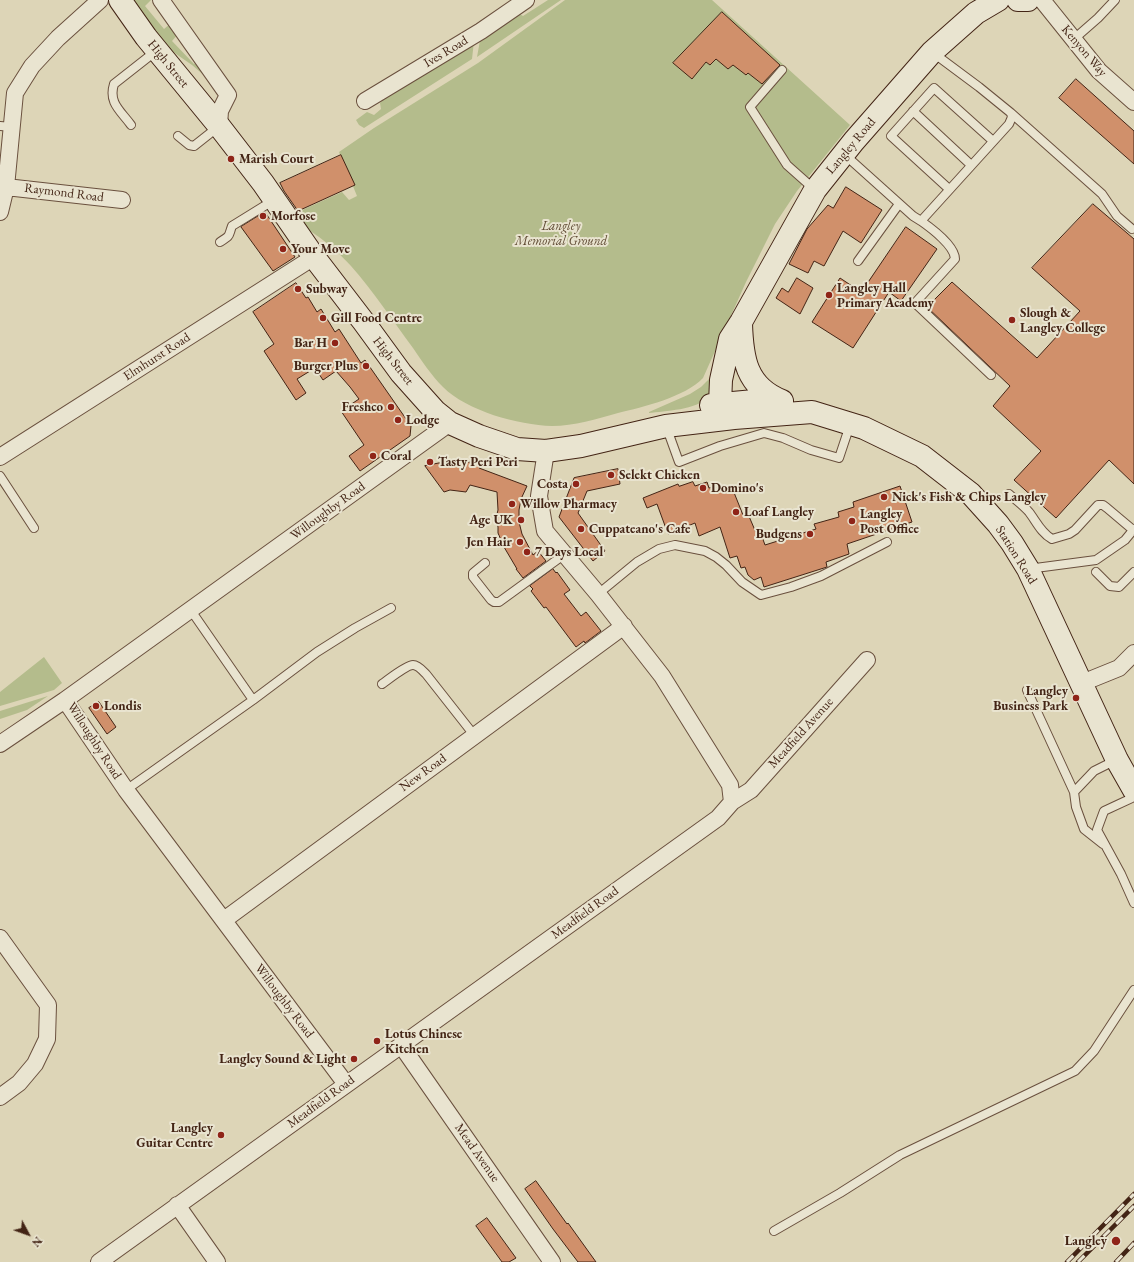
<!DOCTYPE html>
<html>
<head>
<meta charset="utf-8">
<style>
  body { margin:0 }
  #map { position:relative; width:1134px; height:1262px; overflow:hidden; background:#ddd5b7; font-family:"EB Garamond",serif }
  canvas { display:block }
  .north { position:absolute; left:8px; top:1214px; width:40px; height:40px; -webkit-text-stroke:3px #e9e4d0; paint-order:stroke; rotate:131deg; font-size:11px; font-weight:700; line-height:16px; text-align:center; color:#432415 }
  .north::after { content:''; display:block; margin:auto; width:14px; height:18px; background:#432415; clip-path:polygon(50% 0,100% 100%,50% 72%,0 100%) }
</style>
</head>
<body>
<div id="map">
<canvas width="1134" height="1262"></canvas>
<div class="north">N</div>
</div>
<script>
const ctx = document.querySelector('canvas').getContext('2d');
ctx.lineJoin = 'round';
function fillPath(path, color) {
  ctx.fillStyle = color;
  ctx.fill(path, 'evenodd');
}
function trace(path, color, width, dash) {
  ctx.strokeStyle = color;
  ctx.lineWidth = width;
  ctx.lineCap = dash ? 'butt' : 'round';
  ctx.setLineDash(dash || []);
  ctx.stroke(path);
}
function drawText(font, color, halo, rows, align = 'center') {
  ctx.font = font + ' "EB Garamond",serif';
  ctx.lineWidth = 4;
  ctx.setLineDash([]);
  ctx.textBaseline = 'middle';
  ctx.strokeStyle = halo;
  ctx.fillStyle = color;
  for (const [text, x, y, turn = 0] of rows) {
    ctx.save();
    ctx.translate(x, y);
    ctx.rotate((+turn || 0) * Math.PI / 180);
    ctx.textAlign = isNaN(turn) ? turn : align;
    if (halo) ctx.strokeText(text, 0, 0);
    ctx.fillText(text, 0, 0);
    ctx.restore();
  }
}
const green = new Path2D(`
  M 129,0 L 151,0 L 145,6 L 164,29 L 171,23 L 179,33 L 172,41 L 194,64 L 201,60 L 206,77 L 192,65 L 163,45 Z
  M 548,0 L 561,0 L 477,57 L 481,35 L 518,13 L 523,16 Z
  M 565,0 L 712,0 L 850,125 L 797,191 L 775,224 L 746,282 L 703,378 C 685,397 643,407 618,413 C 597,419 574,426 552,426 C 518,425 467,411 443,387 C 431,375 422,361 413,348 C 393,321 373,291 351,266 C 342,256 330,245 319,237 C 308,229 301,226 291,215 L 342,192 L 349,200 L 357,196 L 339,152 L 374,128 L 478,63 Z
  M 474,41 L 472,59 L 364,128 L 359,125 L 356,120 L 367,112 L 374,115 L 381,109 L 380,103 L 383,99 Z
  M 712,376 L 714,383 C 712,388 710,393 707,397 C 698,410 664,411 649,413 L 649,412 L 690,394 L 701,387 Z
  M 44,657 L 62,683 L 54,690 L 0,706 L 0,692 Z
  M 48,696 L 27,710 L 0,719 L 0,711 Z`);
const building = new Path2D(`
  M 722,12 L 780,65 L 762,84 L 748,73 L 746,75 L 733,65 L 728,69 L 716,59 L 710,65 L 706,62 L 692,79 L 673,63 Z
  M 1076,79 L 1134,131 L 1134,164 L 1059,98 Z
  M 341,155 L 355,185 L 298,211 L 284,191 L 280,183 Z
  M 846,187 L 882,210 L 861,243 L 843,231 L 824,266 L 814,261 L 808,273 L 789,264 L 807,229 L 828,205 L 833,208 Z
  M 1093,204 L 1134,239 L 1134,484 L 1109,460 L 1056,518 L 1014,480 L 1041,451 L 993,406 L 1010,386 L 927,307 L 952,282 L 1037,358 L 1080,311 L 1032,268 Z
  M 265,212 L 295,257 L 273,271 L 241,227 Z
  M 906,227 L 937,249 L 901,301 L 889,292 L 853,348 L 812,322 L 840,278 L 861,292 Z
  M 797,278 L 813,288 L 800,314 L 776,298 L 782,288 L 788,292 Z
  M 296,283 L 306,298 L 308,297 L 317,312 L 321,309 L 335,332 L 339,329 L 361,363 L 365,360 L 411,426 L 410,436 L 360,471 L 349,456 L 364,445 L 341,411 L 359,399 L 350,387 L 336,371 L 323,380 L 315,368 L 297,379 L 306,393 L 296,400 L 264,351 L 274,344 L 253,312 Z
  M 455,460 L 482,464 L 479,468 L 527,486 L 521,499 L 519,510 L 519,522 L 522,534 L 533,555 L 538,551 L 546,561 L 523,578 L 516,569 L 517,569 L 504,547 L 498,533 L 498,527 L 496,518 L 498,510 L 497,492 L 470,485 L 466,492 L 450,490 L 444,492 L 425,466 Z
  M 618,469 L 620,484 L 587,491 L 578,513 L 605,551 L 593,561 L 559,517 L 574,478 Z
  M 693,482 L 695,486 L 707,482 L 709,488 L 720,486 L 723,492 L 733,490 L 743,515 L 748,514 L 757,535 L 761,534 L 765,545 L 816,529 L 814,524 L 839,517 L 838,512 L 854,507 L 853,502 L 900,486 L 912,522 L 847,544 L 849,554 L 826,562 L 827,567 L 764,587 L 761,577 L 754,580 L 748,575 L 745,567 L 741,568 L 737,556 L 730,558 L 720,527 L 699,536 L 695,523 L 668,534 L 657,504 L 647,508 L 643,498 L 678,484 L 679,486 Z
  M 553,569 L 556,573 L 557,572 L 570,590 L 564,594 L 581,616 L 586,612 L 601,631 L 585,643 L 584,641 L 576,647 L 546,607 L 544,608 L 531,591 L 533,589 L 530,586 Z
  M 99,702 L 116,727 L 107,734 L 89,708 Z
  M 536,1181 L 567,1224 L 568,1223 L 596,1262 L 578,1262 L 553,1229 L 525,1189 Z
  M 487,1218 L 516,1258 L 509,1262 L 502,1262 L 476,1226 Z`);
const lane = new Path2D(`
  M 1074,39 L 1098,18 L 1115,0
  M 782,70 L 750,107 L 787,165 L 814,189
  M 913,111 L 971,165
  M 1011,113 L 1102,194 L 1117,216 L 1132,229
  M 131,125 C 121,111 108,103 114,84 L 156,51
  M 0,126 L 12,127
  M 178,136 L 189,145 L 194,146 L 218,127
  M 844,154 L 913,216 L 921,221 L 1009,124 L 1012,117 L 1011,113 L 979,87 L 932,52
  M 949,189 L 891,136 L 934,88 L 993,141
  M 921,221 C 931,228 955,246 955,259 L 915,303 L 991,375
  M 220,242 C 231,235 228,237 232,226 L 274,200
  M 858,261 L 899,204
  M 666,426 L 679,462 L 720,446 L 764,433 L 783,438 L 811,450 L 839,458 L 850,425
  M 0,476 L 34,528
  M 1009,494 C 1016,500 1023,505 1029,512 C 1036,521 1041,533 1052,539 L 1069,534 L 1075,530 L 1098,505 L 1103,505 L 1107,508 L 1133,530
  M 485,563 L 473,573 L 473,577 L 491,600 L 494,602 L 499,602 L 565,554
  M 1028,569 L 1096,560 L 1125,540 L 1134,529
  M 1096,572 L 1110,586 L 1119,587 L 1134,572
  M 598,594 L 637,562 L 659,549 L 675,545 L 705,551 L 716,557 L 726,565 L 742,582 L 761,595 L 791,587 L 821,576 L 887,542
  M 190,609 L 253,700
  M 382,684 C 388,680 406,665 413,665 C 418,665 423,671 426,674 L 474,735
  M 1027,690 L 1074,792
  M 126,790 L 253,700 L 317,652 L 355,628 L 391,608
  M 1134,797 L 1104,811 L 1097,830 L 1121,874 L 1134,903
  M 1103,844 L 1084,829 L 1076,807 L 1074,792 L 1094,771 L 1116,760
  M 774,1231 L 840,1193 L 900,1155 L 1075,1071 L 1094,1051 L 1134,990`);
const street = new Path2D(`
  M 161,0 L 228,95 L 220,111 L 219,126
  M 1042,0 L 1099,71 L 1134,102
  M 365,101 L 481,31 L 526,0
  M 6,187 L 122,200
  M 0,212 L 6,187 L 15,93 L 32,66 L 58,38 L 100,0
  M 546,451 L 539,496 L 545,531 L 598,594 L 662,676 L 730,785 L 732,802
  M 0,457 L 314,257
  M 1082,683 L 1119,668 L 1134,653
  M 0,744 L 65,700
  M 224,920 L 624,626
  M 0,938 L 48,1005 L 47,1039 L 35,1064 L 19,1083 L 0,1097
  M 401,1045 L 552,1262
  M 346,1084 L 126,790 L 65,700 L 450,423
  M 177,1205 L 217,1262
  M 99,1262 L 718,818 L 732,802 L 751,790 L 867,660`);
const secondary = new Path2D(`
  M 120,0 L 146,37 L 219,126 L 263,183 L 314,257 L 363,321 L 401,373 L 435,411 L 450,423 L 479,436 L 517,449 L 546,451 L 581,446 L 666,426 L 734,418 L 812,412 L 864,428 L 922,456 L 971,494 L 998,524 L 1012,543 L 1028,569 L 1117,760 L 1134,790
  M 1018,0 L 1028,0
  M 741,323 C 742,358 746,387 782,401
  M 711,405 L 776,399
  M 734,418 L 720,404 L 721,380 L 730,339 L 741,322 L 815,190 L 854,141 L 932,52 L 976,13 L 998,0`);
const rail = new Path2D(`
  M 1067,1262 L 1134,1194
  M 1078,1262 L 1134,1206
  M 1116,1262 L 1134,1243`);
const markers = [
  [231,159,4,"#8f2418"],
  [263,216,4,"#8f2418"],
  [283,249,4,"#8f2418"],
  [298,289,4,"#8f2418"],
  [829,295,4,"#8f2418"],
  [323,318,4,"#8f2418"],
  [1012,320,4,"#8f2418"],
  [335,343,4,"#8f2418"],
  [366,366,4,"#8f2418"],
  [391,407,4,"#8f2418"],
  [398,420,4,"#8f2418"],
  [373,456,4,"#8f2418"],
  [430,462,4,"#8f2418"],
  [611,475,4,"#8f2418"],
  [576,484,4,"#8f2418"],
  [703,488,4,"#8f2418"],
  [884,497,4,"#8f2418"],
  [512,504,4,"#8f2418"],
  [736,512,4,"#8f2418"],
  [521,520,4,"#8f2418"],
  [852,521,4,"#8f2418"],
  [581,529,4,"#8f2418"],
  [810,534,4,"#8f2418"],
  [520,542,4,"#8f2418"],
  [527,552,4,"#8f2418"],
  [1076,698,4,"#8f2418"],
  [96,706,4,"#8f2418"],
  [377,1041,4,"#8f2418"],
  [354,1059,4,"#8f2418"],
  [221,1135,4,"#8f2418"],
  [1116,1241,5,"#8f2418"]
];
const streetNames = [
  ["Kenyon Way",1084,51,50],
  ["Ives Road",446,52,-31],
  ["High Street",168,64,51],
  ["Langley Road",851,146,-50],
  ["Raymond Road",64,193,7],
  ["Elmhurst Road",157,357,-33],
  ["High Street",393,361,52],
  ["Willoughby Road",328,511,-36],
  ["Station Road",1016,555,58],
  ["Meadfield Avenue",801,733,-48],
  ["Willoughby Road",94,741,57],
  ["New Road",423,773,-36],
  ["Meadfield Road",585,913,-36],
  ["Willoughby Road",284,1001,53],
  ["Meadfield Road",321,1102,-36],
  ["Mead Avenue",477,1153,55]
];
const poiNames = [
  ["Marish Court",239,159],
  ["Morfose",271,216],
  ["Your Move",291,249],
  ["Langley Hall",837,288],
  ["Primary Academy",837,303],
  ["Subway",306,289],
  ["Slough &",1020,313],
  ["Langley College",1020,328],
  ["Gill Food Centre",331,318],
  ["Bar H",327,343,"right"],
  ["Burger Plus",358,366,"right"],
  ["Freshco",383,407,"right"],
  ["Lodge",406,420],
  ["Coral",381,456],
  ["Tasty Peri Peri",438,462],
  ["Selekt Chicken",619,475],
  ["Costa",568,484,"right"],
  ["Domino's",711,488],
  ["Nick's Fish & Chips Langley",892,497],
  ["Willow Pharmacy",520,504],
  ["Loaf Langley",744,512],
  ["Langley",860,514],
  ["Post Office",860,529],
  ["Age UK",513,520,"right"],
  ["Cuppateano's Cafe",589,529],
  ["Budgens",802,534,"right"],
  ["Jen Hair",512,542,"right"],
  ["7 Days Local",535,552],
  ["Langley",1068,691,"right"],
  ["Business Park",1068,706,"right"],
  ["Londis",104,706],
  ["Lotus Chinese",385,1034],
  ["Kitchen",385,1049],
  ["Langley Sound & Light",346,1059,"right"],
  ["Langley",213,1128,"right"],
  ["Guitar Centre",213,1143,"right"],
  ["Langley",1107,1241,"right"]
];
const parkNames = [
  ["Langley",561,226],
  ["Memorial Ground",561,241]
];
fillPath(green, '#b4bc8c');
fillPath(building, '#d0906b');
trace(building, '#432415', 1);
trace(lane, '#6a503e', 10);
trace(street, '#6a503e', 18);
trace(secondary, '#432415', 24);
trace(lane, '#e9e4d0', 8);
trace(street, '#e9e4d0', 16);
trace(secondary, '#e9e4d0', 22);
trace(rail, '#432415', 4.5);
trace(rail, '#e9e4d0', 3, [9]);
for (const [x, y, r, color] of markers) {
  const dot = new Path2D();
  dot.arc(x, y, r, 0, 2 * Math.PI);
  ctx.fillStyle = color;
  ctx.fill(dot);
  trace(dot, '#e9e4d0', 1.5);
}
drawText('13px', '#432415', '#e9e4d0', streetNames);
drawText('bold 13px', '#432415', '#e9e4d0', poiNames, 'left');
drawText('italic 13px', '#5f4a33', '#e9e4d0', parkNames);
</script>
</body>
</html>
